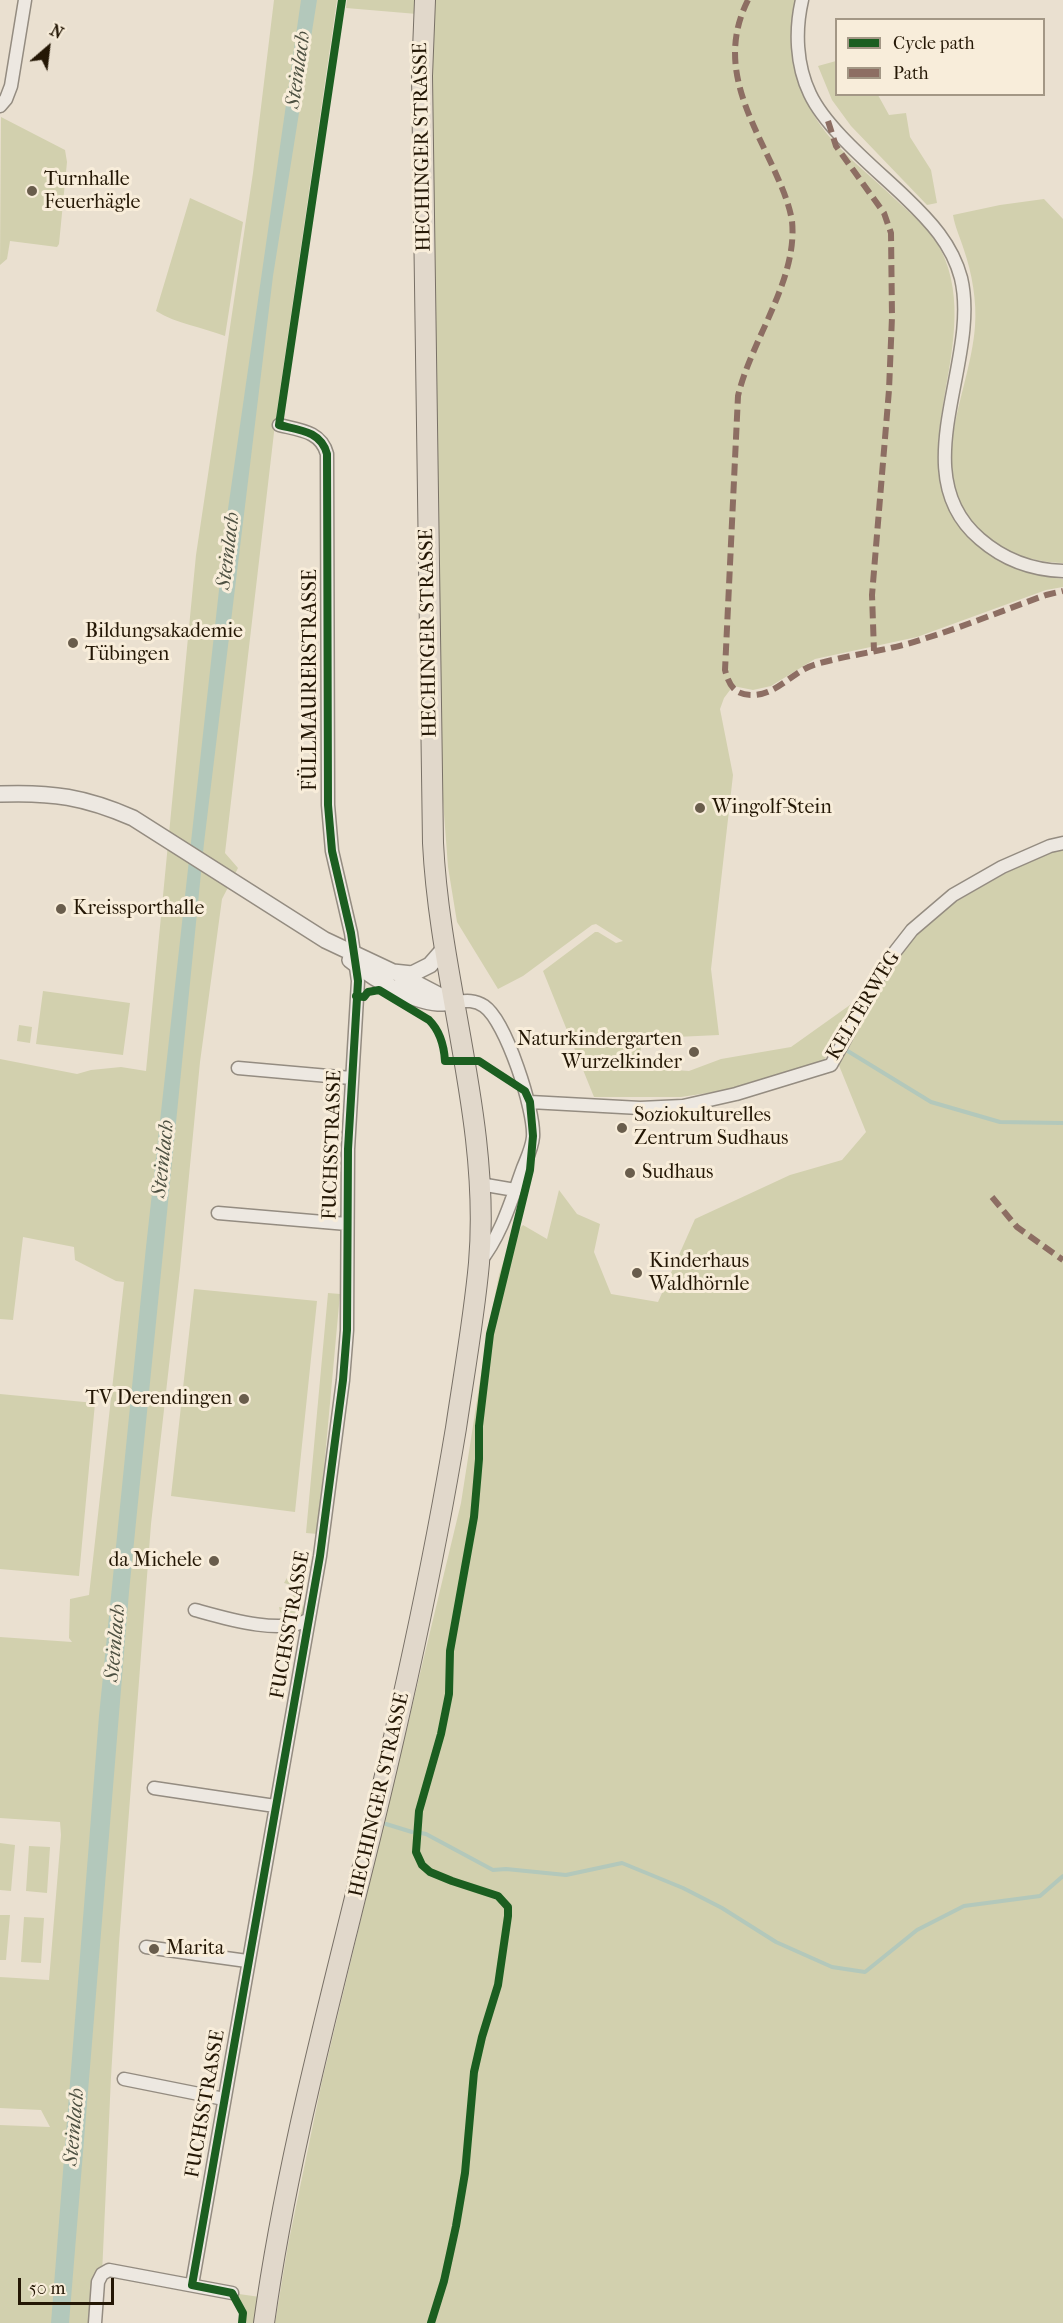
<!DOCTYPE html>
<html>
<head>
<meta charset="utf-8">
<style>
  body { margin:0 }
  #map { position:relative; width:1063px; height:2323px; overflow:hidden; background:#eae0d0; font-family:"IM FELL French Canon",serif }
  canvas { display:block }
  .legend { position:absolute; left:835px; top:18px; width:210px; height:78px; box-sizing:border-box; background:#f8edda; border:2px solid #a39785; margin:0; padding:8px 10px; list-style:none; font-size:18px; color:#241705 }
  .legend li { display:flex; align-items:center; gap:12px; height:30px }
  .legend b { width:30px; border:2px solid #a39785 }
  .north { position:absolute; left:18px; top:18px; width:60px; height:60px; -webkit-text-stroke:4px #f8edda; paint-order:stroke; rotate:28deg; font-size:16px; font-weight:700; line-height:24px; text-align:center; color:#241705 }
  .north::after { content:''; display:block; margin:auto; width:21px; height:27px; background:#241705; clip-path:polygon(50% 0,100% 100%,50% 72%,0 100%) }
  .scale { position:absolute; left:18px; top:2278px; width:96px; height:27px; box-sizing:border-box; border:3px solid #241705; border-top:0; padding-left:8px; font-size:18px; line-height:21px; white-space:nowrap; color:#241705; -webkit-text-stroke:4px #f8edda; paint-order:stroke }
</style>
</head>
<body>
<div id="map">
<canvas width="1063" height="2323"></canvas>
<ul class="legend">
<li><b style="height:8px;background:#1b5e20"></b>Cycle path</li>
<li><b style="height:8px;background:#8d6e63"></b>Path</li>
</ul>
<div class="north">N</div>
<div class="scale">50 m</div>
</div>
<script>
const ctx = document.querySelector('canvas').getContext('2d');
ctx.lineJoin = 'round';
function fillPath(path, color) {
  ctx.fillStyle = color;
  ctx.fill(path, 'evenodd');
}
function trace(path, color, width, dash) {
  ctx.strokeStyle = color;
  ctx.lineWidth = width;
  ctx.lineCap = dash ? 'butt' : 'round';
  ctx.setLineDash(dash || []);
  ctx.stroke(path);
}
function drawText(font, color, halo, rows, align = 'center') {
  ctx.font = font + ' "IM FELL French Canon",serif';
  ctx.lineWidth = 6;
  ctx.setLineDash([]);
  ctx.textBaseline = 'middle';
  ctx.strokeStyle = halo;
  ctx.fillStyle = color;
  for (const [text, x, y, turn = 0] of rows) {
    ctx.save();
    ctx.translate(x, y);
    ctx.rotate((+turn || 0) * Math.PI / 180);
    ctx.textAlign = isNaN(turn) ? turn : align;
    if (halo) ctx.strokeText(text, 0, 0);
    ctx.fillText(text, 0, 0);
    ctx.restore();
  }
}
const green = new Path2D(`
  M 274,0 L 337,0 L 275,424 L 225,853 L 238,868 L 222,899 L 200,1062 L 180,1269 L 151,1524 L 119,1943 L 111,2077 L 102,2274 L 95,2323 L 0,2323 L 0,2125 L 50,2127 L 41,2110 L 0,2108 L 0,1977 L 49,1980 L 61,1835 L 60,1822 L 0,1818 L 0,1637 L 72,1642 L 69,1638 L 70,1599 L 89,1595 L 124,1282 L 116,1281 L 75,1260 L 74,1247 L 23,1237 L 13,1320 L 0,1319 L 0,1059 L 77,1074 L 91,1070 L 121,1067 L 146,1071 L 196,555 L 253,173 Z
  M 347,0 L 418,0 L 417,14 L 346,8 Z
  M 435,0 L 796,0 C 787,43 795,89 821,126 C 838,150 873,178 895,199 C 911,214 931,230 941,250 C 989,348 887,466 976,544 C 1002,566 1029,576 1063,579 L 1063,587 L 1046,590 L 917,637 L 815,659 L 771,686 L 753,690 L 733,686 L 724,698 L 720,709 L 733,775 L 711,969 L 719,1035 L 676,1037 L 644,1034 L 640,1054 L 646,1068 L 689,1071 L 721,1059 L 791,1047 L 864,995 L 824,1060 L 734,1089 L 681,1097 L 594,1097 L 543,971 L 595,932 L 598,932 L 616,943 L 623,941 L 596,924 L 592,925 L 523,976 L 498,989 L 457,922 L 448,867 L 442,787 L 432,77 Z
  M 836,61 L 836,94 L 878,95 L 889,115 L 906,113 L 910,137 L 931,170 L 937,203 L 927,205 L 851,126 L 832,100 L 818,66 Z
  M 1,117 L 65,150 L 67,162 L 59,244 L 57,247 L 10,241 L 7,259 L 0,265 Z
  M 190,198 L 243,222 L 225,336 C 202,327 177,324 156,311 Z
  M 1044,199 L 1063,219 L 1063,563 C 1033,562 1006,554 983,534 C 919,476 970,397 975,326 C 977,302 972,273 964,250 C 960,237 955,227 953,215 L 1000,205 Z
  M 1063,849 L 1063,2323 L 275,2323 L 288,2245 L 322,2081 L 461,1503 L 487,1336 L 499,1275 L 512,1236 L 523,1225 L 547,1239 L 559,1190 L 577,1214 L 600,1224 L 594,1252 L 611,1294 L 658,1302 L 695,1219 L 790,1175 L 842,1160 L 866,1132 L 838,1063 L 893,965 L 914,937 L 955,902 L 1004,874 L 1050,851 Z
  M 43,991 L 130,1003 L 123,1055 L 36,1044 Z
  M 19,1025 L 32,1027 L 30,1043 L 17,1041 Z
  M 194,1289 L 317,1301 L 295,1512 L 171,1496 Z
  M 328,1293 L 340,1294 L 318,1534 L 306,1533 Z
  M 0,1394 L 95,1403 L 79,1576 L 0,1569 Z
  M 308,1566 L 311,1567 L 301,1572 L 294,1606 L 303,1604 L 304,1609 L 302,1615 L 290,1620 L 280,1612 L 279,1607 L 290,1609 L 295,1586 L 284,1583 L 288,1576 Z
  M 0,1843 L 15,1845 L 11,1891 L 0,1890 Z
  M 29,1846 L 50,1847 L 47,1893 L 26,1891 Z
  M 0,1915 L 10,1915 L 6,1960 L 0,1960 Z
  M 24,1917 L 44,1918 L 41,1963 L 21,1962 Z
  M 232,2293 L 267,2298 L 264,2323 L 242,2323 L 243,2313 Z`);
const water = new Path2D(`
  M 301,0 L 317,0 L 273,276 L 204,843 L 129,1592 L 69,2323 L 51,2323 L 99,1716 L 146,1247 L 228,509 Z`);
const stream = new Path2D(`
  M 846,1050 L 931,1102 L 1000,1122 L 1063,1123
  M 386,1824 L 412,1832
  M 421,1833 L 426,1834 L 493,1870 L 506,1869 L 566,1875 L 622,1863 L 683,1888 L 722,1908 L 776,1942 L 832,1967 L 865,1972 L 917,1930 L 964,1906 L 1040,1896 L 1063,1876`);
const minor = new Path2D(`
  M 802,0 C 795,30 796,65 810,94 C 827,130 876,169 905,197 C 930,221 952,244 961,278 C 981,362 902,473 980,539 C 1003,559 1032,570 1063,571
  M 0,106 L 6,99 L 11,86 L 25,0
  M 453,1002 C 464,1001 474,999 484,1006 C 506,1021 535,1111 533,1137 C 532,1148 527,1158 523,1168 C 511,1201 501,1236 479,1263
  M 238,1068 L 351,1078
  M 530,1102 L 640,1108 L 683,1106 L 736,1094 L 831,1065 L 887,962 L 912,930 L 953,895 L 1002,867 L 1050,846 L 1063,843
  M 480,1184 L 515,1190
  M 218,1213 L 347,1224
  M 195,1610 C 224,1618 283,1636 309,1619
  M 154,1788 L 275,1806
  M 146,1947 L 247,1961
  M 124,2079 L 224,2099
  M 192,2285 L 320,1556 L 343,1380 L 347,1330 L 348,1149 L 358,981 L 351,933 L 332,851 L 328,805 L 327,454 C 321,431 299,430 279,425
  M 95,2323 L 98,2282 L 102,2274 L 109,2270 L 232,2293`);
const tertiary = new Path2D(`
  M 0,794 C 52,792 85,797 133,818 L 325,940 L 393,972 L 412,974 L 430,965 L 444,949
  M 350,960 C 375,980 421,1009 453,1002
  M 400,975 L 450,1001`);
const primary = new Path2D(`
  M 264,2323 C 284,2178 321,2036 356,1894 C 395,1740 430,1585 456,1428 C 464,1374 474,1318 479,1263 C 491,1121 440,984 433,843 L 422,76 L 425,0`);
const quiet = new Path2D(`
  M 748,0 C 718,60 746,110 772,165 C 780,183 789,202 792,221 C 798,280 751,340 738,396 L 725,670 C 729,685 734,695 752,695 C 778,695 793,670 817,664 C 851,654 887,651 920,640 C 963,627 1004,610 1046,595 L 1063,591
  M 828,121 L 836,146 L 884,213 L 891,233 L 892,317 L 889,390 L 872,595 L 874,651
  M 992,1197 L 1017,1227 L 1063,1260`);
const cycleway = new Path2D(`
  M 356,996 L 364,997 L 368,992 L 379,990 L 429,1020 C 440,1031 444,1045 445,1061 L 479,1061 L 525,1091 L 530,1102 L 533,1136 L 530,1170 L 490,1334 L 479,1426 L 479,1459 L 474,1517 L 450,1651 L 449,1694 L 441,1734 L 419,1811 L 416,1852 L 422,1865 L 430,1872 L 452,1881 L 498,1896 L 508,1907 L 508,1916 L 498,1985 L 482,2037 L 474,2072 L 465,2173 L 456,2226 L 444,2281 L 431,2323
  M 242,2323 L 243,2313 L 232,2293 L 192,2285 L 320,1556 L 343,1380 L 347,1330 L 348,1149 L 358,981 L 351,933 L 332,851 L 328,805 L 327,454 C 321,431 299,430 279,425 L 342,0`);
const markers = [
  [32,191,6,"#695d4c"],
  [73,643,6,"#695d4c"],
  [700,808,6,"#695d4c"],
  [61,909,6,"#695d4c"],
  [694,1052,6,"#695d4c"],
  [622,1128,6,"#695d4c"],
  [630,1173,6,"#695d4c"],
  [637,1273,6,"#695d4c"],
  [244,1399,6,"#695d4c"],
  [214,1561,6,"#695d4c"],
  [154,1949,6,"#695d4c"]
];
const streetNames = [
  ["HECHINGER STRASSE",423,147,-91],
  ["HECHINGER STRASSE",429,633,-91],
  ["FÜLLMAURERSTRASSE",311,680,-90],
  ["KELTERWEG",864,1006,-59],
  ["FUCHSSTRASSE",333,1145,-88],
  ["FUCHSSTRASSE",291,1625,-80],
  ["HECHINGER STRASSE",380,1795,-77],
  ["FUCHSSTRASSE",206,2104,-80]
];
const poiNames = [
  ["Turnhalle",44,180],
  ["Feuerhägle",44,203],
  ["Bildungsakademie",85,632],
  ["Tübingen",85,655],
  ["Wingolf-Stein",712,808],
  ["Kreissporthalle",73,909],
  ["Naturkindergarten",682,1040,"right"],
  ["Wurzelkinder",682,1063,"right"],
  ["Soziokulturelles",634,1116],
  ["Zentrum Sudhaus",634,1139],
  ["Sudhaus",642,1173],
  ["Kinderhaus",649,1262],
  ["Waldhörnle",649,1285],
  ["TV Derendingen",232,1399,"right"],
  ["da Michele",202,1561,"right"],
  ["Marita",166,1949]
];
const waterNames = [
  ["Steinlach",299,70,-82],
  ["Steinlach",229,551,-83],
  ["Steinlach",164,1159,-84],
  ["Steinlach",116,1643,-85],
  ["Steinlach",75,2127,-85]
];
fillPath(green, '#d2d0ae');
fillPath(water, '#b3c8bb');
trace(stream, '#b3c8bb', 4);
trace(minor, '#948c81', 15);
trace(tertiary, '#948c81', 18);
trace(primary, '#787066', 22);
trace(minor, '#ede8e1', 12);
trace(tertiary, '#ede8e1', 15);
trace(primary, '#e1d8cb', 20);
trace(quiet, '#8d6e63', 6, [12, 6]);
trace(cycleway, '#1b5e20', 8);
for (const [x, y, r, color] of markers) {
  const dot = new Path2D();
  dot.arc(x, y, r, 0, 2 * Math.PI);
  ctx.fillStyle = color;
  ctx.fill(dot);
  trace(dot, '#f8edda', 2);
}
drawText('20px', '#241705', '#f8edda', streetNames);
drawText('20px', '#241705', '#f8edda', poiNames, 'left');
drawText('italic 21px', '#4e5142', '#f8edda', waterNames);
</script>
</body>
</html>
